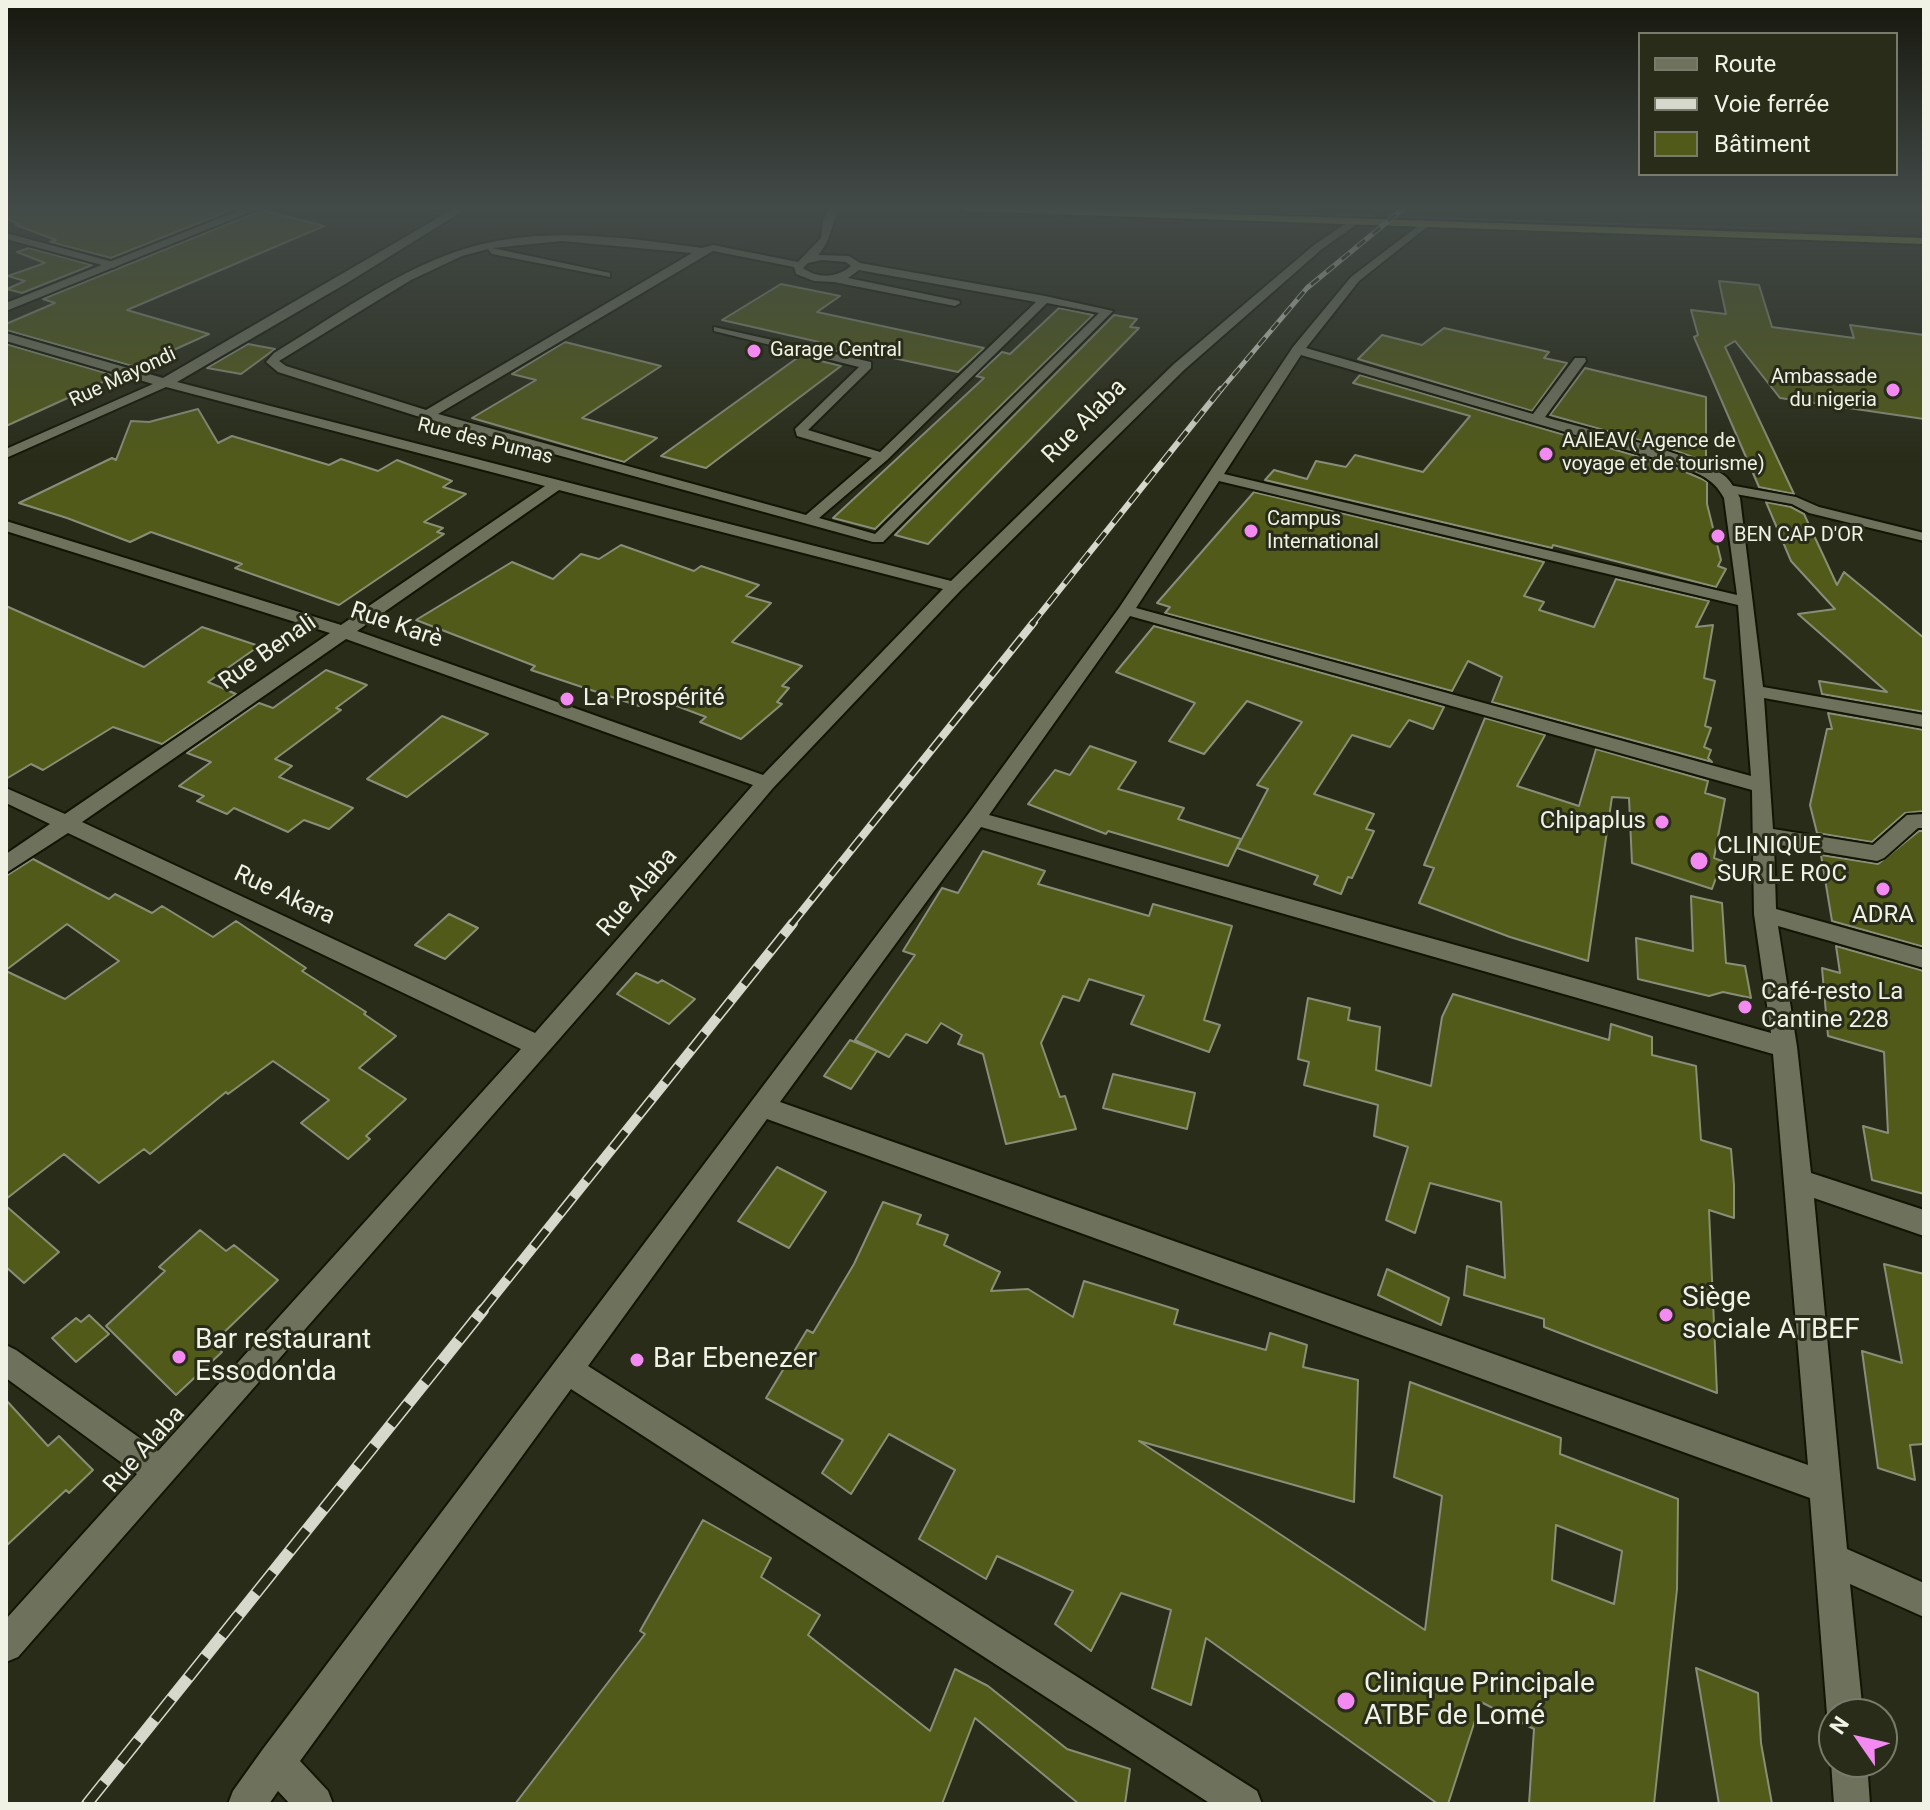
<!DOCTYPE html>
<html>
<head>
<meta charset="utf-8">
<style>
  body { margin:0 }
  #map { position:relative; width:1930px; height:1810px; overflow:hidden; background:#292c19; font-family:Roboto,sans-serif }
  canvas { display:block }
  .frame { position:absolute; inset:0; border:8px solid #eff2e5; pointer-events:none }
  .legend { position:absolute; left:1638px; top:32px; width:260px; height:144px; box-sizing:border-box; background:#292c19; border:2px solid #787b6b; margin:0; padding:10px 14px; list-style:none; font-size:24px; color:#eff2e5 }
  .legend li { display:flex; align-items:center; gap:16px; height:40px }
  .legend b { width:40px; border:2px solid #787b6b }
  .north { position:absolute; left:1818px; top:1698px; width:80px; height:80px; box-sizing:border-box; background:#292c19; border:2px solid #787b6b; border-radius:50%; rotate:304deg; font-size:22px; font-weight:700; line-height:32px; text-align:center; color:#eff2e5 }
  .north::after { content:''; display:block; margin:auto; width:28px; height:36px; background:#f38af2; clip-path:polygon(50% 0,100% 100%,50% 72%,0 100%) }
</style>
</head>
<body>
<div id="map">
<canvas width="1930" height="1810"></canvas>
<div class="frame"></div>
<ul class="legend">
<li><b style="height:10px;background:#6e725d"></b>Route</li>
<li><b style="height:10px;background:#d5d8cb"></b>Voie ferrée</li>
<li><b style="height:22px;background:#515a19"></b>Bâtiment</li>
</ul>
<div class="north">N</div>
</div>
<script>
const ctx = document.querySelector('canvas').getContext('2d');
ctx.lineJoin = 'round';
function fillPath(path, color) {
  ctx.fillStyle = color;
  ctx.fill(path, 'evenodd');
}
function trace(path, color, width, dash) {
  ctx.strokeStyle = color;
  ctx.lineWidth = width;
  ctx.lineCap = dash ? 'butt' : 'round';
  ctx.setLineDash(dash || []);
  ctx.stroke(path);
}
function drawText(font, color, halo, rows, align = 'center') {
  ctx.font = font + ' Roboto,sans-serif';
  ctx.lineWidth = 6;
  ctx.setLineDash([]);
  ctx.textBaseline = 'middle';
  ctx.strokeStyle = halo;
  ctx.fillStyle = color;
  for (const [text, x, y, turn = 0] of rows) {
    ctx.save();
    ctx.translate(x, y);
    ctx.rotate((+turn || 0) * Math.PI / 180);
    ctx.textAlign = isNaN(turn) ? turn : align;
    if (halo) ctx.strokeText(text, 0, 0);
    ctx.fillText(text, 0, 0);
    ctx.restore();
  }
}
const green = new Path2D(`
  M 1101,208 L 1374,215 L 1373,217 Z
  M 1399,216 L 1924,233 L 1394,218 Z`);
const building = new Path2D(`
  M 6,208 L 236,208 L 111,258 L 50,242 L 56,240 L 16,225 L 19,224 L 6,218 Z
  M 262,210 L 324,226 L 127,310 L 209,334 L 136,367 L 6,330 L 6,324 L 55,303 L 43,299 Z
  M 29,248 L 92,265 L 22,293 L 7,289 L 25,281 L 8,276 L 45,263 L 17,252 Z
  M 1719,281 L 1759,285 L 1772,327 L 1854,338 L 1850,325 L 1924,335 L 1924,419 L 1780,398 L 1735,341 L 1725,347 L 1794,494 L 1759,487 L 1694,337 L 1698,335 L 1691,310 L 1726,314 Z
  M 781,284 L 840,296 L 817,312 L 984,348 L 958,372 L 861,351 L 855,355 L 813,346 L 819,342 L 722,320 Z
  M 1059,308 L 1093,315 L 875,529 L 833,518 L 984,378 L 976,376 L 1002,352 L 1010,354 Z
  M 1114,315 L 1137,319 L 1130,327 L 1139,328 L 928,544 L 895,535 Z
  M 1444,328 L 1549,352 L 1544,358 L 1567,363 L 1532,411 L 1358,359 L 1382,335 L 1422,345 Z
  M 565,342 L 661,366 L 582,418 L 657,438 L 624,462 L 472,418 L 536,380 L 512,374 Z
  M 6,344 L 116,376 L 6,426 Z
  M 248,344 L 275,349 L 241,374 L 207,368 Z
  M 800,356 L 841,366 L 706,468 L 661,456 Z
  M 1585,368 L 1706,397 L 1706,462 L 1668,448 L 1550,415 Z
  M 1360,375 L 1674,467 L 1702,479 L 1707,482 L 1707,504 L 1721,560 L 1718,566 L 1726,569 L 1716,587 L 1553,545 L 1552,548 L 1265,480 L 1274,470 L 1307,479 L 1316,461 L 1346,467 L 1355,455 L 1423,472 L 1470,416 L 1353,383 Z
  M 198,409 L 218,443 L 232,436 L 329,465 L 341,459 L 378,471 L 397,460 L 452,481 L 443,487 L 466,494 L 424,522 L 443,528 L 437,532 L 444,534 L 339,605 L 235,568 L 242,564 L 151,532 L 130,542 L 67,518 L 19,503 L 112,458 L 116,460 L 131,421 L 149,422 Z
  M 1254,492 L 1544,562 L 1524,596 L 1544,602 L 1539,610 L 1594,627 L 1616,579 L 1709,601 L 1696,627 L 1713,625 L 1704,678 L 1715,681 L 1705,726 L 1711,728 L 1704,747 L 1711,750 L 1708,758 L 1712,762 L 1492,702 L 1502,677 L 1468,661 L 1452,691 L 1165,613 L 1170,607 L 1157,603 Z
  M 1766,502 L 1791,507 L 1804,514 L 1837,585 L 1844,572 L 1924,638 L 1924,712 L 1822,694 L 1819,681 L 1887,692 L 1798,614 L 1835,609 L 1791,561 Z
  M 621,545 L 694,571 L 701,566 L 759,585 L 746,596 L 771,603 L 732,642 L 802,666 L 782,686 L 789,688 L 777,702 L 782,704 L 741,739 L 700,722 L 706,717 L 650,696 L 639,706 L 531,670 L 535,666 L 416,620 L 512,562 L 553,579 L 581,554 L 599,559 Z
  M 6,606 L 144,667 L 202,627 L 259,646 L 208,682 L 236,694 L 162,744 L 113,727 L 43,770 L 31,764 L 6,779 Z
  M 1154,626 L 1444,707 L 1433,729 L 1409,720 L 1390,747 L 1352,735 L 1314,794 L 1374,814 L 1366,829 L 1374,831 L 1352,878 L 1348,877 L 1341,894 L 1314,884 L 1318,876 L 1237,848 L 1268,789 L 1257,785 L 1302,722 L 1247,701 L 1204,754 L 1169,741 L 1195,703 L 1116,672 Z
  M 326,670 L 367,685 L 336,708 L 341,710 L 275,759 L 292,766 L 279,777 L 353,808 L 329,829 L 304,820 L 288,832 L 234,808 L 227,814 L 197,801 L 204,796 L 179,786 L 211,762 L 187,753 L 259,703 L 273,708 Z
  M 1828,713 L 1924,730 L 1924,811 L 1905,813 L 1872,842 L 1817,833 L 1810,805 L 1827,729 L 1832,729 Z
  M 442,716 L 488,734 L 407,797 L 367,779 Z
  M 1485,718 L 1545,735 L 1517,786 L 1579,806 L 1596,749 L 1708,781 L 1705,793 L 1725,799 L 1714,858 L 1722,861 L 1712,889 L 1632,863 L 1629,798 L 1612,797 L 1588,961 L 1510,937 L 1419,903 L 1434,868 L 1424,865 Z
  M 1090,746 L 1136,762 L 1118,789 L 1184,808 L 1178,819 L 1241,839 L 1228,866 L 1108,831 L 1106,834 L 1028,804 L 1055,770 L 1070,775 Z
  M 1919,831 L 1924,831 L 1924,947 L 1832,921 L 1821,855 L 1878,864 Z
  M 983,851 L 1045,871 L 1038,884 L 1149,916 L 1153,904 L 1232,926 L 1204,1020 L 1220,1025 L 1209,1052 L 1131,1024 L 1144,996 L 1089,979 L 1079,1001 L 1063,996 L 1041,1043 L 1060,1097 L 1065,1096 L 1076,1129 L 1006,1144 L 983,1054 L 958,1044 L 962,1035 L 941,1023 L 927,1043 L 906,1034 L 889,1057 L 855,1040 L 915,955 L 903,951 L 942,888 L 958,893 Z
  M 33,859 L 109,899 L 115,894 L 152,913 L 162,906 L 213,937 L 236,921 L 306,968 L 302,971 L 366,1012 L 364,1014 L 396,1036 L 359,1068 L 406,1099 L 366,1136 L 370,1139 L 348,1159 L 301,1123 L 329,1100 L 273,1061 L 228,1094 L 226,1092 L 150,1154 L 144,1149 L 99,1183 L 64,1154 L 6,1199 L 6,971 L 65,999 L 119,961 L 67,924 L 6,970 L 6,876 Z
  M 1691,896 L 1722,903 L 1726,963 L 1745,966 L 1751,998 L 1723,992 L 1709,996 L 1638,979 L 1636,938 L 1693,951 Z
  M 449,914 L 478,928 L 445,959 L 415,945 Z
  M 1836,946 L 1924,971 L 1924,1194 L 1872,1180 L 1863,1126 L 1888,1133 L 1884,1052 L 1828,1036 L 1822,968 L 1840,973 Z
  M 636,973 L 658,983 L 662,980 L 695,999 L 669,1024 L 617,994 Z
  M 1453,994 L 1609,1040 L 1611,1024 L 1652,1037 L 1652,1055 L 1696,1066 L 1701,1140 L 1731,1149 L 1734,1185 L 1734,1218 L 1709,1210 L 1717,1393 L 1544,1327 L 1544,1319 L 1464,1295 L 1467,1266 L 1505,1278 L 1501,1202 L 1430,1183 L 1415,1233 L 1386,1220 L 1408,1147 L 1374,1136 L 1378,1105 L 1304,1085 L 1309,1062 L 1298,1059 L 1308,998 L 1350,1008 L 1348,1020 L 1380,1027 L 1376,1070 L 1431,1086 L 1442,1017 Z
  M 850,1040 L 877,1051 L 851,1089 L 824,1076 Z
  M 1113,1074 L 1195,1093 L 1187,1129 L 1103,1108 Z
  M 777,1167 L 826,1192 L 789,1248 L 738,1221 Z
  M 883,1202 L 921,1215 L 917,1224 L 948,1235 L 944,1245 L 1000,1272 L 991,1291 L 1028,1289 L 1073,1317 L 1084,1281 L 1178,1310 L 1174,1324 L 1266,1350 L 1270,1333 L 1307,1345 L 1303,1367 L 1358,1380 L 1354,1502 L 1139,1441 L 1425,1630 L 1442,1496 L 1394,1477 L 1410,1382 L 1561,1438 L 1560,1454 L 1678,1499 L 1677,1589 L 1654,1804 L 1529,1804 L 1534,1729 L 1481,1702 L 1448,1804 L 1438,1804 L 1206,1638 L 1191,1705 L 1152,1688 L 1171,1610 L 1121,1593 L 1091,1651 L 1055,1624 L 1073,1591 L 997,1556 L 986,1579 L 919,1539 L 955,1470 L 889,1434 L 851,1494 L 822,1473 L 843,1440 L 766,1398 L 807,1330 L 813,1333 L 854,1264 ZM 1556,1525 L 1622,1551 L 1614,1604 L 1552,1580 Z
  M 6,1206 L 59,1252 L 24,1283 L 6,1267 Z
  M 200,1230 L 226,1251 L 234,1245 L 278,1280 L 213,1343 L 222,1352 L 176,1395 L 106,1326 L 165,1271 L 159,1267 Z
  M 1884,1264 L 1924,1274 L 1924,1444 L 1910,1445 L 1915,1480 L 1878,1468 L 1862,1351 L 1902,1363 Z
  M 1387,1269 L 1449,1298 L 1441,1325 L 1378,1295 Z
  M 89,1315 L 109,1334 L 76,1362 L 52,1338 L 76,1318 L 81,1322 Z
  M 6,1400 L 48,1446 L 59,1436 L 93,1470 L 69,1493 L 66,1490 L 6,1546 Z
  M 703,1520 L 771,1558 L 761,1577 L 820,1615 L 808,1635 L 930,1731 L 955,1669 L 988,1686 L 1067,1749 L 1130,1769 L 1125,1804 L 1079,1804 L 975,1718 L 942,1804 L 515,1804 L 645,1634 L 640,1631 Z
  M 1696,1668 L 1758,1693 L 1761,1743 L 1772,1804 L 1719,1804 Z`);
const service = new Path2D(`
  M 830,208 L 840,208 C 830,225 832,240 818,255 L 849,256 L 860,263 L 1045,296 L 1113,311 L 883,542 L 873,542 L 423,418 L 278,372 L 266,362 L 274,353 C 332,318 390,275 455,252 C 534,224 621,237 702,248 L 713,245 L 798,262 L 821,238 L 823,220 ZM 562,241 L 692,253 L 426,410 L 286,366 L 279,361 L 411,280 L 462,256 L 488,249 L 492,254 L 610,277 L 610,273 L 492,248 ZM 713,251 L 794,267 L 796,274 L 814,281 L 834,282 L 955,306 L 960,303 L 959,301 L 848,278 L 859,270 L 1036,302 L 880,452 L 808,430 L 871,368 L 871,362 L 714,327 L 714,331 L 859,367 L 795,429 L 797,436 L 872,458 L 806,515 L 438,414 ZM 822,260 L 846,262 L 851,266 C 837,278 818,279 803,268 L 808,263 ZM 1047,303 L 1099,313 L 875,534 L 819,518 L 887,460 Z
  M 1729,485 L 1796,497 L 1819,507 L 1924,533 L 1924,541 L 1809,513 L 1792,504 L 1724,492 L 1724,486 Z`);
const minor = new Path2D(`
  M 455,208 L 466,209 L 347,283 L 177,382 L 951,581 L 1174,364 L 1314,245 L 1351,220 L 1360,222 L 1322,249 L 1184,370 L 960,591 L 773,788 L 603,989 L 18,1657 L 6,1662 L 6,1619 L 137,1474 L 6,1378 L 6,1345 L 16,1350 L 158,1451 L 521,1049 L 68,833 L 6,873 L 6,854 L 50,824 L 6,803 L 6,788 L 65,814 L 330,633 L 6,531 L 6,521 L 341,625 L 545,486 L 166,387 L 6,458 L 6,449 L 153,384 L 6,341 L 6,333 L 163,378 ZM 559,490 L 943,589 L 763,775 L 357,631 ZM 346,639 L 753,785 L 535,1033 L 82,822 Z
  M 1423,222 L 1428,225 L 1427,227 L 1359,281 L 1306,348 L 1533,414 L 1575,358 L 1585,358 L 1586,361 L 1545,417 C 1584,429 1700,454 1726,477 C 1732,483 1736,491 1740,498 L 1763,687 L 1924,715 L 1924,727 L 1764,698 L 1773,829 L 1873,845 L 1907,815 L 1924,814 L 1924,828 L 1918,828 L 1884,858 L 1877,861 L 1774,844 L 1776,909 L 1924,950 L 1924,968 L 1778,926 L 1797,1047 L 1811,1173 L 1924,1210 L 1924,1236 L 1814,1198 L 1847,1549 L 1924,1583 L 1924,1617 L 1850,1584 L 1863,1714 L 1834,1714 L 1834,1727 L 1827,1714 L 1810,1498 L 767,1119 L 588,1366 L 1257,1791 L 1262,1804 L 1211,1804 L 571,1389 L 300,1761 L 328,1791 L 333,1804 L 290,1804 L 278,1791 L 269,1804 L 228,1804 L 233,1791 L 263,1749 L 969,813 L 1119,608 L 1293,347 L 1351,277 ZM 1301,355 L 1675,464 C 1696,473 1713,477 1724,498 L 1737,595 L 1224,474 ZM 1219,481 L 1738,605 L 1751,776 L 1136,608 ZM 1130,616 L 1752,790 L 1754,914 L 1771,1033 L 989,815 ZM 981,827 L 1773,1054 L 1808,1465 L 780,1102 Z
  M 6,233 L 117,263 L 119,265 L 113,268 L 6,239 Z
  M 1834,1755 L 1834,1762 L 1867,1762 L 1870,1804 L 1834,1804 L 1831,1762 Z`);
const tertiary = new Path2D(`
  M 245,208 L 260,208 L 6,311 L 6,303 Z`);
const trunk = new Path2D(`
  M 961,208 L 1062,208 L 1924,238 L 1924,244 L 966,211 Z`);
const railFar4 = new Path2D(`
  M 1220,391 L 1307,288 L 1404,208`);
const railFar3 = new Path2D(`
  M 1032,624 L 1221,389`);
const railFar2 = new Path2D(`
  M 791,925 L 1034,622`);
const railFar1 = new Path2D(`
  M 481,1312 L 793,923`);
const rail = new Path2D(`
  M 87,1804 L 483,1310`);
const markers = [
  [754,351,8,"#f38af2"],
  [1893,390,8,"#f38af2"],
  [1546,454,8,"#f38af2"],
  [1251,531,8,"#f38af2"],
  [1718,536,8,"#f38af2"],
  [567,699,8,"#f38af2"],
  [1662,822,8,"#f38af2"],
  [1699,861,10,"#f38af2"],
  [1883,889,8,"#f38af2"],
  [1745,1007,8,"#f38af2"],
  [1666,1315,8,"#f38af2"],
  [179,1357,8,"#f38af2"],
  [637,1360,8,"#f38af2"],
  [1346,1701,10,"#f38af2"]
];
const farPoinames = [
  ["Garage Central",770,351],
  ["Ambassade",1877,378,"right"],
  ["du nigeria",1877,401,"right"],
  ["AAIEAV( Agence de",1562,442],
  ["voyage et de tourisme)",1562,465],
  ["Campus",1267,520],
  ["International",1267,543],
  ["BEN CAP D'OR",1734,536]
];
const farStreetnames = [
  ["Rue Mayondi",123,378,-25],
  ["Rue des Pumas",485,442,14]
];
const streetNames = [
  ["Rue Alaba",1085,422,-45],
  ["Rue Karè",396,626,19],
  ["Rue Benali",268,653,-35],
  ["Rue Alaba",638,893,-49],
  ["Rue Akara",284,896,25],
  ["Rue Alaba",145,1450,-48]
];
const poiNames = [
  ["La Prospérité",583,699],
  ["Chipaplus",1646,822,"right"],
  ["CLINIQUE",1717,847],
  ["SUR LE ROC",1717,875],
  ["ADRA",1883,916,"center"],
  ["Café-resto La",1761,993],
  ["Cantine 228",1761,1021]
];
const nearPoinames = [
  ["Siège",1682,1299],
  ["sociale ATBEF",1682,1331],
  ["Bar restaurant",195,1341],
  ["Essodon'da",195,1373],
  ["Bar Ebenezer",653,1360],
  ["Clinique Principale",1364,1685],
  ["ATBF de Lomé",1364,1717]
];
fillPath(green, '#673d66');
fillPath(building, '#515a19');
trace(building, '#898e78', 2);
trace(service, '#121504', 4);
trace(minor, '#121504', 4);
trace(tertiary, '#121504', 4);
trace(trunk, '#121504', 4);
fillPath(service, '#6e725d');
fillPath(minor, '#6e725d');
fillPath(tertiary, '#6e725d');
fillPath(trunk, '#99a83e');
trace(railFar4, '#d5d8cb', 5);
trace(railFar3, '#d5d8cb', 6);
trace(railFar2, '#d5d8cb', 8);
trace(railFar1, '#d5d8cb', 10);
trace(rail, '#d5d8cb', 12);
trace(railFar4, '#292c19', 3, [10]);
trace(railFar3, '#292c19', 4, [13]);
trace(railFar2, '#292c19', 5, [16]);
trace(railFar1, '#292c19', 7, [21]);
trace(rail, '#292c19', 9, [27]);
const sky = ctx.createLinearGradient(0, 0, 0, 462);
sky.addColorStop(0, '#17180e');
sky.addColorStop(0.45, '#434b49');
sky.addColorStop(1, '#434b4900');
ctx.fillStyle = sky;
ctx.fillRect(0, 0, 1930, 462);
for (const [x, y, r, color] of markers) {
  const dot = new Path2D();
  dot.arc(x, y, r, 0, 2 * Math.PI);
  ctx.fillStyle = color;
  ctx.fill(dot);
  trace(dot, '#292c19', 3);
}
drawText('20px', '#eff2e5', '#292c19', farPoinames, 'left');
drawText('20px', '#eff2e5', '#292c19', farStreetnames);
drawText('24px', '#eff2e5', '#292c19', streetNames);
drawText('24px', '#eff2e5', '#292c19', poiNames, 'left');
drawText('28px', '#eff2e5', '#292c19', nearPoinames, 'left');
</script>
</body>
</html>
